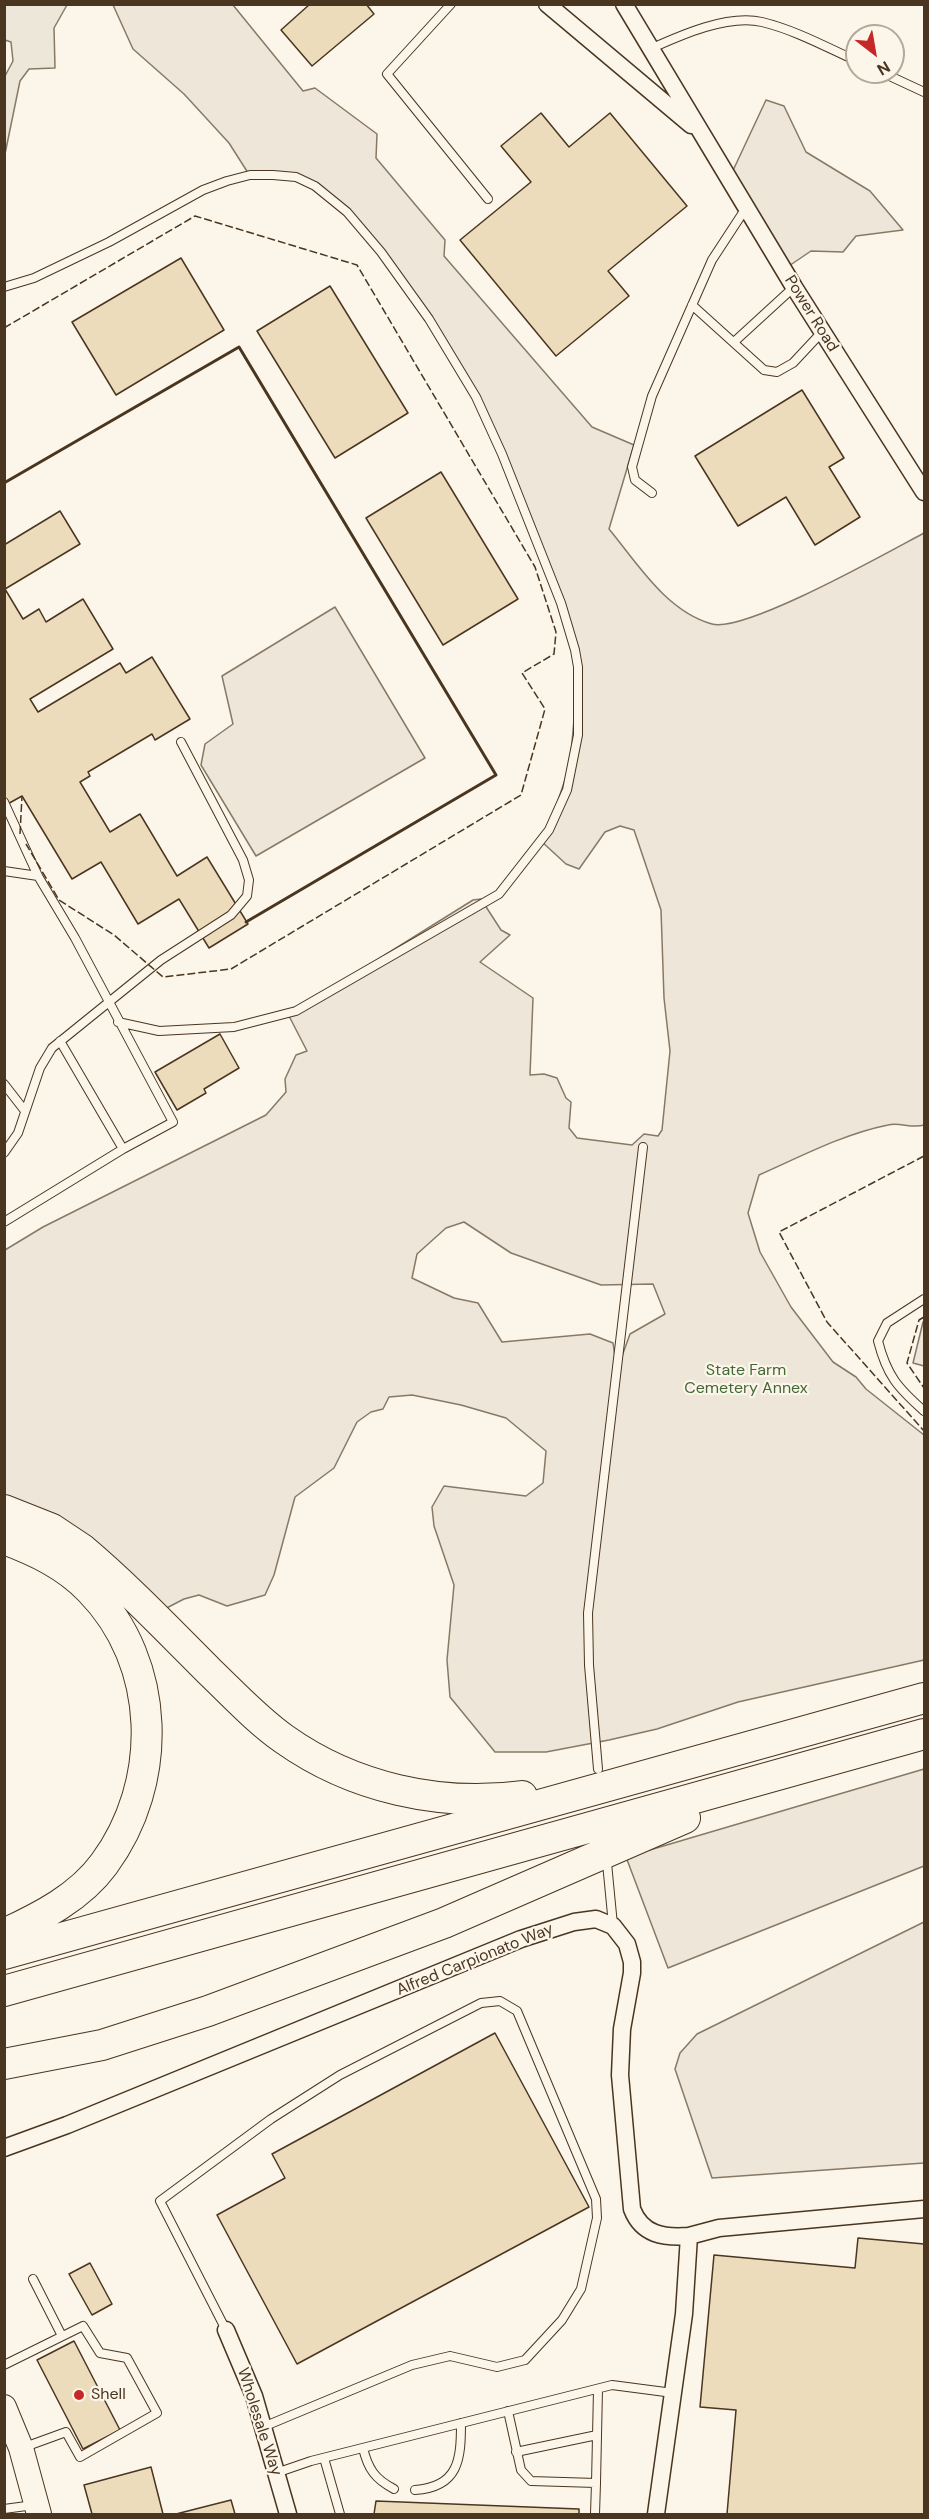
<!DOCTYPE html>
<html>
<head>
<meta charset="utf-8">
<style>
  body { margin:0 }
  #map { position:relative; width:929px; height:2519px; overflow:hidden; background:#fbf6e9; font-family:"DM Sans",sans-serif }
  canvas { display:block }
  .frame { position:absolute; inset:0; border:6px solid #4a3520; pointer-events:none }
  .north { position:absolute; left:845px; top:24px; width:60px; height:60px; box-sizing:border-box; background:#fbf6e9; border:2px solid #b4a999; border-radius:50%; rotate:149deg; font-size:16px; font-weight:700; line-height:24px; text-align:center; color:#4a3520 }
  .north::after { content:''; display:block; margin:auto; width:21px; height:27px; background:#c62828; clip-path:polygon(50% 0,100% 100%,50% 72%,0 100%) }
</style>
</head>
<body>
<div id="map">
<canvas width="929" height="2519"></canvas>
<div class="frame"></div>
<div class="north">N</div>
</div>
<script>
const ctx = document.querySelector('canvas').getContext('2d');
ctx.lineJoin = 'round';
function fillPath(path, color) {
  ctx.fillStyle = color;
  ctx.fill(path, 'evenodd');
}
function trace(path, color, width, dash) {
  ctx.strokeStyle = color;
  ctx.lineWidth = width;
  ctx.lineCap = dash ? 'butt' : 'round';
  ctx.setLineDash(dash || []);
  ctx.stroke(path);
}
function drawText(font, color, halo, rows, align = 'center') {
  ctx.font = font + ' "DM Sans",sans-serif';
  ctx.lineWidth = 4.5;
  ctx.setLineDash([]);
  ctx.textBaseline = 'middle';
  ctx.strokeStyle = halo;
  ctx.fillStyle = color;
  for (const [text, x, y, turn = 0] of rows) {
    ctx.save();
    ctx.translate(x, y);
    ctx.rotate((+turn || 0) * Math.PI / 180);
    ctx.textAlign = isNaN(turn) ? turn : align;
    if (halo) ctx.strokeText(text, 0, 0);
    ctx.fillText(text, 0, 0);
    ctx.restore();
  }
}
const green = new Path2D(`
  M 113,5 L 233,5 L 303,91 L 315,88 L 377,134 L 376,158 L 445,240 L 444,256 L 592,427 L 634,445 L 609,529 C 638,564 666,611 712,624 C 745,633 888,552 924,533 L 924,1125 C 912,1129 900,1122 888,1125 C 843,1134 800,1157 759,1175 L 748,1213 L 760,1252 L 791,1307 L 833,1362 L 856,1377 L 866,1389 L 924,1435 L 924,1660 L 738,1702 L 657,1729 L 609,1740 L 546,1752 L 495,1752 L 450,1697 L 447,1660 L 454,1585 L 434,1526 L 432,1507 L 444,1486 L 526,1496 L 543,1483 L 546,1451 L 506,1418 L 461,1405 L 412,1395 L 389,1397 L 383,1409 L 371,1412 L 357,1422 L 334,1468 L 295,1497 L 274,1575 L 265,1595 L 227,1606 L 199,1595 L 184,1599 L 155,1614 L 5,1510 L 5,1250 L 43,1227 L 266,1115 L 286,1092 L 285,1079 L 296,1055 L 307,1051 L 289,1016 L 292,1013 L 473,900 L 481,899 L 501,930 L 510,935 L 480,962 L 533,998 L 530,1075 L 544,1074 L 557,1078 L 566,1098 L 571,1102 L 569,1128 L 577,1138 L 632,1145 L 644,1134 L 658,1136 L 662,1130 L 670,1051 L 664,998 L 661,910 L 634,830 L 620,826 L 605,832 L 579,869 L 566,864 L 541,841 L 551,821 L 570,765 L 578,674 L 563,612 L 476,395 L 422,309 L 347,215 L 303,182 L 285,177 L 250,176 L 229,143 L 184,94 L 133,49 ZM 464,1222 L 511,1253 L 601,1285 L 653,1284 L 665,1314 L 630,1334 L 617,1370 L 613,1343 L 590,1334 L 502,1342 L 478,1303 L 454,1298 L 412,1278 L 417,1254 L 446,1228 Z
  M 766,100 L 784,106 L 806,152 L 870,191 L 903,230 L 856,236 L 843,252 L 811,251 L 783,270 L 729,179 Z
  M 335,607 L 425,758 L 256,856 L 201,765 L 205,744 L 233,724 L 222,676 Z
  M 923,1322 L 924,1323 L 924,1366 L 913,1363 Z
  M 924,1769 L 924,1866 L 668,1968 L 626,1857 Z
  M 924,1922 L 924,2163 L 712,2178 L 675,2069 L 680,2053 L 697,2034 Z`);
const parking = new Path2D(`
  M 5,4 L 67,5 L 54,28 L 55,68 L 29,69 L 20,81 L 5,154 L 5,76 L 13,61 L 11,42 L 5,40 Z`);
const building = new Path2D(`
  M 310,4 L 366,4 L 374,14 L 312,66 L 281,30 Z
  M 541,113 L 569,147 L 610,113 L 687,206 L 608,271 L 629,296 L 556,356 L 460,240 L 531,182 L 501,146 Z
  M 181,258 L 224,330 L 116,395 L 72,322 Z
  M 330,286 L 408,413 L 335,458 L 257,331 Z
  M 802,390 L 844,458 L 829,467 L 860,517 L 815,545 L 786,497 L 738,526 L 695,456 Z
  M 441,472 L 518,599 L 443,645 L 366,518 Z
  M 60,511 L 80,544 L 5,589 L 23,619 L 39,609 L 46,622 L 83,599 L 113,649 L 30,699 L 38,712 L 120,663 L 126,673 L 152,657 L 190,719 L 155,740 L 152,734 L 88,772 L 90,776 L 80,782 L 110,832 L 140,814 L 177,876 L 207,857 L 248,924 L 209,948 L 179,899 L 138,924 L 101,862 L 72,879 L 22,796 L 4,806 L 4,545 Z
  M 220,1034 L 239,1068 L 204,1089 L 206,1093 L 177,1110 L 155,1072 Z
  M 495,2033 L 589,2207 L 297,2364 L 217,2215 L 285,2178 L 272,2154 Z
  M 858,2238 L 924,2244 L 924,2514 L 727,2514 L 736,2410 L 700,2407 L 714,2255 L 855,2268 Z
  M 90,2263 L 112,2304 L 92,2315 L 69,2274 Z
  M 74,2341 L 120,2430 L 83,2449 L 37,2360 Z
  M 151,2467 L 163,2514 L 92,2514 L 84,2485 Z
  M 231,2500 L 235,2514 L 176,2514 Z
  M 376,2501 L 579,2509 L 579,2514 L 374,2514 Z`);
const lane = new Path2D(`
  M 451,4 L 387,74 L 488,199
  M 650,49 C 681,35 728,14 762,22 C 795,30 826,47 857,61
  M 881,72 L 924,92
  M 4,287 L 34,278 L 109,242 L 203,190 L 227,181 L 250,175 L 273,175 L 296,177 L 315,186 L 347,212 L 381,252 L 429,319 L 476,397 L 502,454 L 561,603 L 575,650 L 578,667 L 578,735 L 567,790 L 549,830 L 499,894 L 296,1011 L 234,1027 L 159,1031 L 118,1022
  M 692,305 L 764,370 L 777,372 L 793,363 L 822,332
  M 734,342 L 794,287
  M 652,493 L 635,480 L 632,467 L 652,396 L 712,260 L 746,208
  M 4,802 L 38,876 L 75,938 L 173,1122 L 123,1149 L 4,1222
  M 4,871 L 38,876
  M 60,1041 L 123,1149
  M 4,1084 L 25,1111
  M 4,1153 L 18,1133 L 40,1068 L 52,1048 L 161,960 L 231,915 L 247,896 L 249,880 L 243,860 L 181,742
  M 924,1299 L 887,1323 L 878,1341 C 887,1376 898,1388 924,1411
  M 598,1769 L 589,1665 L 588,1613 L 643,1147
  M 607,1863 L 613,1925
  M 33,2279 L 62,2336
  M 226,2330 L 160,2201 L 271,2119 L 340,2075 L 481,2003 L 500,2001 L 517,2011 L 596,2199 L 597,2218 L 581,2289 L 562,2320 L 525,2360 L 497,2367 L 450,2356 L 412,2365 L 263,2427
  M 4,2365 L 83,2326 L 100,2353 L 127,2358 L 157,2413 L 80,2457 L 66,2432 L 22,2448
  M 508,2411 L 521,2470 L 531,2481 L 596,2483 L 598,2389
  M 363,2448 C 368,2469 375,2479 394,2489
  M 516,2452 L 597,2435
  M 324,2458 L 340,2514
  M 276,2473 L 311,2461 L 612,2385 L 673,2393
  M 415,2490 C 459,2487 461,2459 461,2423
  M 4,2509 L 34,2505
  M 595,2514 L 596,2483`);
const street = new Path2D(`
  M 547,4 L 691,125
  M 624,4 L 794,287 L 924,492
  M 4,2148 L 67,2125 L 521,1939 L 574,1922 L 596,1919 L 613,1926 L 627,1944 L 632,1962 L 632,1973 L 622,2029 L 620,2075 L 632,2209 C 642,2235 664,2238 689,2236
  M 226,2330 L 254,2396 L 288,2514
  M 656,2514 L 684,2314 L 689,2236 L 719,2228 L 924,2209`);
const secondary = new Path2D(`
  M 4,2407 L 21,2448 L 39,2514`);
const highway = new Path2D(`
  M 4,1510 L 52,1529 L 82,1549 C 127,1587 168,1630 210,1672 C 234,1695 257,1720 284,1739 C 353,1788 440,1807 522,1796
  M 4,1539 C 36,1551 66,1565 90,1590 C 162,1663 164,1783 104,1864 C 80,1897 41,1917 4,1934
  M 4,1954 L 924,1698
  M 4,1991 L 924,1734
  M 4,2064 L 102,2045 L 208,2011 L 444,1923 L 685,1818`);
const fence = new Path2D(`
  M 4,328 L 195,216 L 357,265 L 535,567 L 556,632 L 554,654 L 522,673 L 545,709 L 521,795 L 231,969 L 163,977 L 114,935 L 59,900 L 26,844
  M 20,834 L 22,796
  M 924,1156 L 779,1232 L 827,1322 L 924,1431
  M 924,1317 L 919,1320 L 907,1363 L 924,1388`);
const wall = new Path2D(`
  M 4,483 L 239,347 L 496,775 L 246,922`);
const markers = [
  [79,2395,6,"#c62828"]
];
const streetNames = [
  ["Power Road",811,314,58],
  ["Alfred Carpionato Way",475,1960,-22],
  ["Wholesale Way",259,2422,72]
];
const parkNames = [
  ["State Farm",746,1371],
  ["Cemetery Annex",746,1389]
];
const poiNames = [
  ["Shell",91,2395]
];
fillPath(green, '#ede6d9');
trace(green, '#887966', 1.5);
fillPath(parking, '#ede7d9');
trace(parking, '#887966', 1.5);
fillPath(building, '#ecdcbc');
trace(building, '#4a3520', 1.5);
trace(lane, '#4a3520', 10);
trace(street, '#4a3520', 19);
trace(secondary, '#4a3520', 26);
trace(highway, '#4a3520', 32);
trace(lane, '#fbf6e9', 8);
trace(street, '#fbf6e9', 16);
trace(secondary, '#fbf6e9', 24);
trace(highway, '#fbf6e9', 30);
trace(fence, '#4a3520', 1.5, [8, 3]);
trace(wall, '#4a3520', 3);
for (const [x, y, r, color] of markers) {
  const dot = new Path2D();
  dot.arc(x, y, r, 0, 2 * Math.PI);
  ctx.fillStyle = color;
  ctx.fill(dot);
  trace(dot, '#fbf6e9', 2);
}
drawText('16px', '#4a3520', '#fbf6e9', streetNames);
drawText('16px', '#436837', '#fbf6e9', parkNames);
drawText('16px', '#4a3520', '#fbf6e9', poiNames, 'left');
</script>
</body>
</html>
